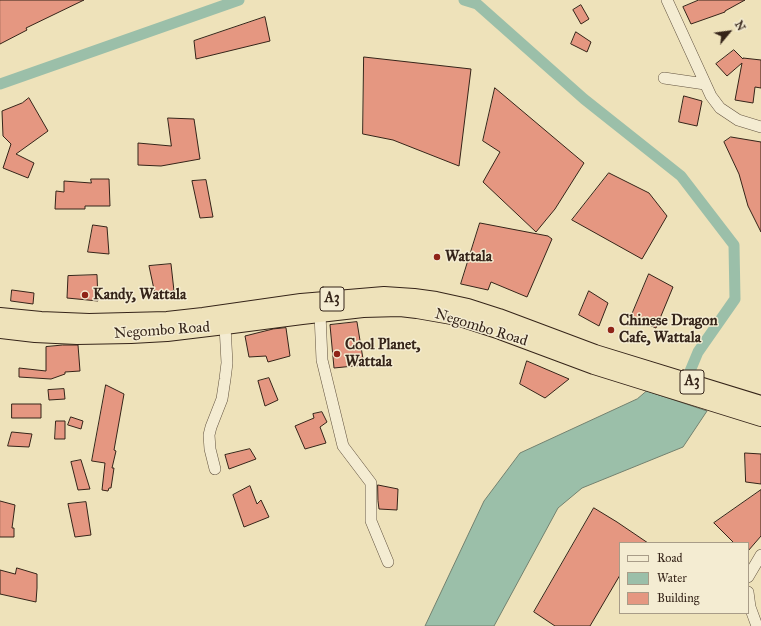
<!DOCTYPE html>
<html>
<head>
<meta charset="utf-8">
<style>
  body { margin:0 }
  #map { position:relative; width:761px; height:626px; overflow:hidden; background:#eee2ba; font-family:"IM FELL Great Primer",serif }
  canvas { display:block }
  .legend { position:absolute; left:619px; top:542px; width:130px; height:72px; box-sizing:border-box; background:#f4ecd2; border:1px solid #a89c88; margin:0; padding:5px 7px; list-style:none; font-size:12px; color:#352419 }
  .legend li { display:flex; align-items:center; gap:8px; height:20px }
  .legend b { width:20px; border:1px solid #a89c88 }
  .north { position:absolute; left:709px; top:12px; width:40px; height:40px; -webkit-text-stroke:3px #f4ecd2; paint-order:stroke; rotate:61deg; font-size:11px; font-weight:700; line-height:16px; text-align:center; color:#352419 }
  .north::after { content:''; display:block; margin:auto; width:14px; height:18px; background:#352419; clip-path:polygon(50% 0,100% 100%,50% 72%,0 100%) }
</style>
</head>
<body>
<div id="map">
<canvas width="761" height="626"></canvas>
<ul class="legend">
<li><b style="height:5px;background:#f4ecd2"></b>Road</li>
<li><b style="height:11px;background:#9bbfa9"></b>Water</li>
<li><b style="height:11px;background:#e59781"></b>Building</li>
</ul>
<div class="north">N</div>
</div>
<script>
const ctx = document.querySelector('canvas').getContext('2d');
ctx.lineJoin = 'round';
function fillPath(path, color) {
  ctx.fillStyle = color;
  ctx.fill(path, 'evenodd');
}
function trace(path, color, width, dash) {
  ctx.strokeStyle = color;
  ctx.lineWidth = width;
  ctx.lineCap = dash ? 'butt' : 'round';
  ctx.setLineDash(dash || []);
  ctx.stroke(path);
}
function drawText(font, color, halo, rows, align = 'center') {
  ctx.font = font + ' "IM FELL Great Primer",serif';
  ctx.lineWidth = 3;
  ctx.setLineDash([]);
  ctx.textBaseline = 'middle';
  ctx.strokeStyle = halo;
  ctx.fillStyle = color;
  for (const [text, x, y, turn = 0] of rows) {
    ctx.save();
    ctx.translate(x, y);
    ctx.rotate((+turn || 0) * Math.PI / 180);
    ctx.textAlign = isNaN(turn) ? turn : align;
    if (halo) ctx.strokeText(text, 0, 0);
    ctx.fillText(text, 0, 0);
    ctx.restore();
  }
}
const water = new Path2D(`
  M 647,391 L 707,411 L 683,447 L 582,488 L 558,508 L 494,626 L 425,626 L 484,501 L 520,453 L 637,399 Z`);
const canal = new Path2D(`
  M 464,0 L 477,4 L 584,99 L 681,176 L 734,245 L 735,299 L 698,352 L 683,388
  M 0,84 L 239,0`);
const building = new Path2D(`
  M 0,0 L 84,0 L 26,28 L 27,30 L 0,44 Z
  M 699,0 L 745,0 L 725,11 L 725,12 L 691,24 L 683,7 Z
  M 581,5 L 589,19 L 581,24 L 573,10 Z
  M 265,17 L 270,41 L 196,59 L 194,41 Z
  M 576,32 L 591,42 L 587,52 L 571,44 Z
  M 734,50 L 743,59 L 743,58 L 761,60 L 761,88 L 755,87 L 753,103 L 735,100 L 742,63 L 727,76 L 716,64 Z
  M 364,57 L 471,69 L 459,166 L 393,140 L 363,134 Z
  M 495,88 L 584,163 L 555,209 L 536,232 L 483,182 L 500,152 L 483,141 Z
  M 684,96 L 702,101 L 697,126 L 679,122 Z
  M 29,98 L 48,131 L 16,154 L 34,163 L 28,178 L 3,168 L 11,144 L 3,136 L 2,111 L 22,103 Z
  M 168,118 L 194,119 L 200,159 L 161,166 L 138,165 L 138,143 L 171,146 Z
  M 731,137 L 761,142 L 761,232 L 748,206 L 739,174 L 724,142 Z
  M 609,173 L 649,193 L 667,216 L 642,259 L 572,220 Z
  M 91,179 L 109,179 L 110,206 L 85,206 L 85,209 L 55,209 L 56,191 L 64,192 L 64,181 L 91,183 Z
  M 206,180 L 213,217 L 200,218 L 192,181 Z
  M 480,223 L 548,236 L 552,239 L 527,297 L 491,282 L 488,290 L 461,284 Z
  M 93,225 L 107,227 L 109,254 L 88,252 Z
  M 171,264 L 174,291 L 155,294 L 149,266 Z
  M 649,274 L 673,287 L 656,328 L 631,317 Z
  M 97,275 L 98,301 L 67,298 L 68,276 Z
  M 12,290 L 34,293 L 33,304 L 11,301 Z
  M 589,291 L 608,303 L 599,326 L 579,315 Z
  M 357,322 L 364,365 L 334,368 L 330,325 Z
  M 286,328 L 290,356 L 268,362 L 266,356 L 249,357 L 245,336 L 273,329 Z
  M 63,345 L 78,345 L 80,371 L 65,372 L 65,374 L 51,379 L 19,377 L 19,368 L 46,371 L 46,347 Z
  M 527,361 L 569,379 L 545,398 L 520,384 Z
  M 269,378 L 278,400 L 265,406 L 258,381 Z
  M 106,385 L 124,394 L 114,450 L 116,451 L 112,468 L 114,468 L 111,488 L 109,488 L 108,491 L 102,490 L 105,463 L 92,461 Z
  M 64,389 L 65,399 L 49,400 L 48,390 Z
  M 12,404 L 41,404 L 41,418 L 12,418 Z
  M 322,412 L 327,422 L 320,427 L 326,443 L 305,449 L 295,426 L 314,418 L 313,414 Z
  M 71,417 L 83,421 L 81,429 L 68,425 Z
  M 56,421 L 65,421 L 65,439 L 55,439 Z
  M 12,432 L 32,434 L 29,447 L 8,446 Z
  M 250,449 L 256,459 L 229,469 L 225,455 Z
  M 745,453 L 761,454 L 761,484 L 746,482 Z
  M 81,460 L 90,489 L 78,490 L 71,462 Z
  M 378,485 L 398,489 L 397,510 L 379,509 L 378,501 Z
  M 250,486 L 257,504 L 261,500 L 269,517 L 244,527 L 233,495 Z
  M 761,490 L 761,536 L 748,551 L 748,543 L 734,543 L 714,523 Z
  M 0,501 L 15,505 L 12,528 L 14,528 L 14,537 L 0,537 Z
  M 86,502 L 91,535 L 75,537 L 68,504 Z
  M 594,508 L 617,522 L 648,543 L 620,543 L 620,575 L 590,626 L 555,626 L 534,612 Z
  M 17,568 L 37,574 L 37,588 L 36,602 L 0,594 L 0,570 L 15,574 Z`);
const minor = new Path2D(`
  M 667,0 L 711,96 L 720,108 L 738,120 L 761,127
  M 664,78 L 705,84
  M 319,307 L 320,314 L 322,360 L 343,446 L 371,483 L 371,521 L 388,562
  M 215,469 L 210,449 L 209,435 L 211,427 L 222,399 L 225,379 L 227,363 L 225,326
  M 748,577 L 761,555
  M 748,592 L 750,607 L 757,626`);
const highway = new Path2D(`
  M 0,316 L 41,320 L 89,322 L 167,320 L 203,316 L 301,302 L 384,295 L 414,297 L 436,300 L 468,307 L 499,317 L 595,353 L 761,404
  M 0,330 L 35,334 L 77,336 L 131,335 L 167,333 L 225,326 L 302,316 L 363,309 L 400,308 L 417,310 L 457,317 L 500,331 L 594,366 L 761,418`);
const markers = [
  [437,257,4,"#8f2418"],
  [85,295,4,"#8f2418"],
  [611,330,4,"#8f2418"],
  [337,354,4,"#8f2418"]
];
const shields = [
  [332,299,24],
  [692,382,24]
];
const shieldNames = [
  ["A3",332,299],
  ["A3",692,382]
];
const poiNames = [
  ["Wattala",445,257],
  ["Kandy, Wattala",93,295],
  ["Chinese Dragon",619,321],
  ["Cafe, Wattala",619,338],
  ["Cool Planet,",345,345],
  ["Wattala",345,362]
];
const streetNames = [
  ["Negombo Road",481,328,17],
  ["Negombo Road",162,331,-4]
];
fillPath(water, '#9bbfa9');
trace(water, '#72816f', 1);
trace(canal, '#9bbfa9', 11);
fillPath(building, '#e59781');
trace(building, '#352419', 1);
trace(minor, '#635441', 12);
trace(highway, '#352419', 18);
trace(minor, '#f4ecd2', 11);
trace(highway, '#eee2ba', 16);
for (const [x, y, r, color] of markers) {
  const dot = new Path2D();
  dot.arc(x, y, r, 0, 2 * Math.PI);
  ctx.fillStyle = color;
  ctx.fill(dot);
  trace(dot, '#f4ecd2', 1.5);
}
for (const [x, y, w] of shields) {
  const box = new Path2D();
  box.roundRect(x - w / 2, y - 12, w, 24, 3);
  ctx.fillStyle = '#f4ecd2';
  ctx.fill(box);
  trace(box, '#352419', 1);
}
drawText('bold 14px', '#352419', null, shieldNames);
drawText('bold 15px', '#352419', '#f4ecd2', poiNames, 'left');
drawText('15px', '#352419', '#f4ecd2', streetNames);
</script>
</body>
</html>
